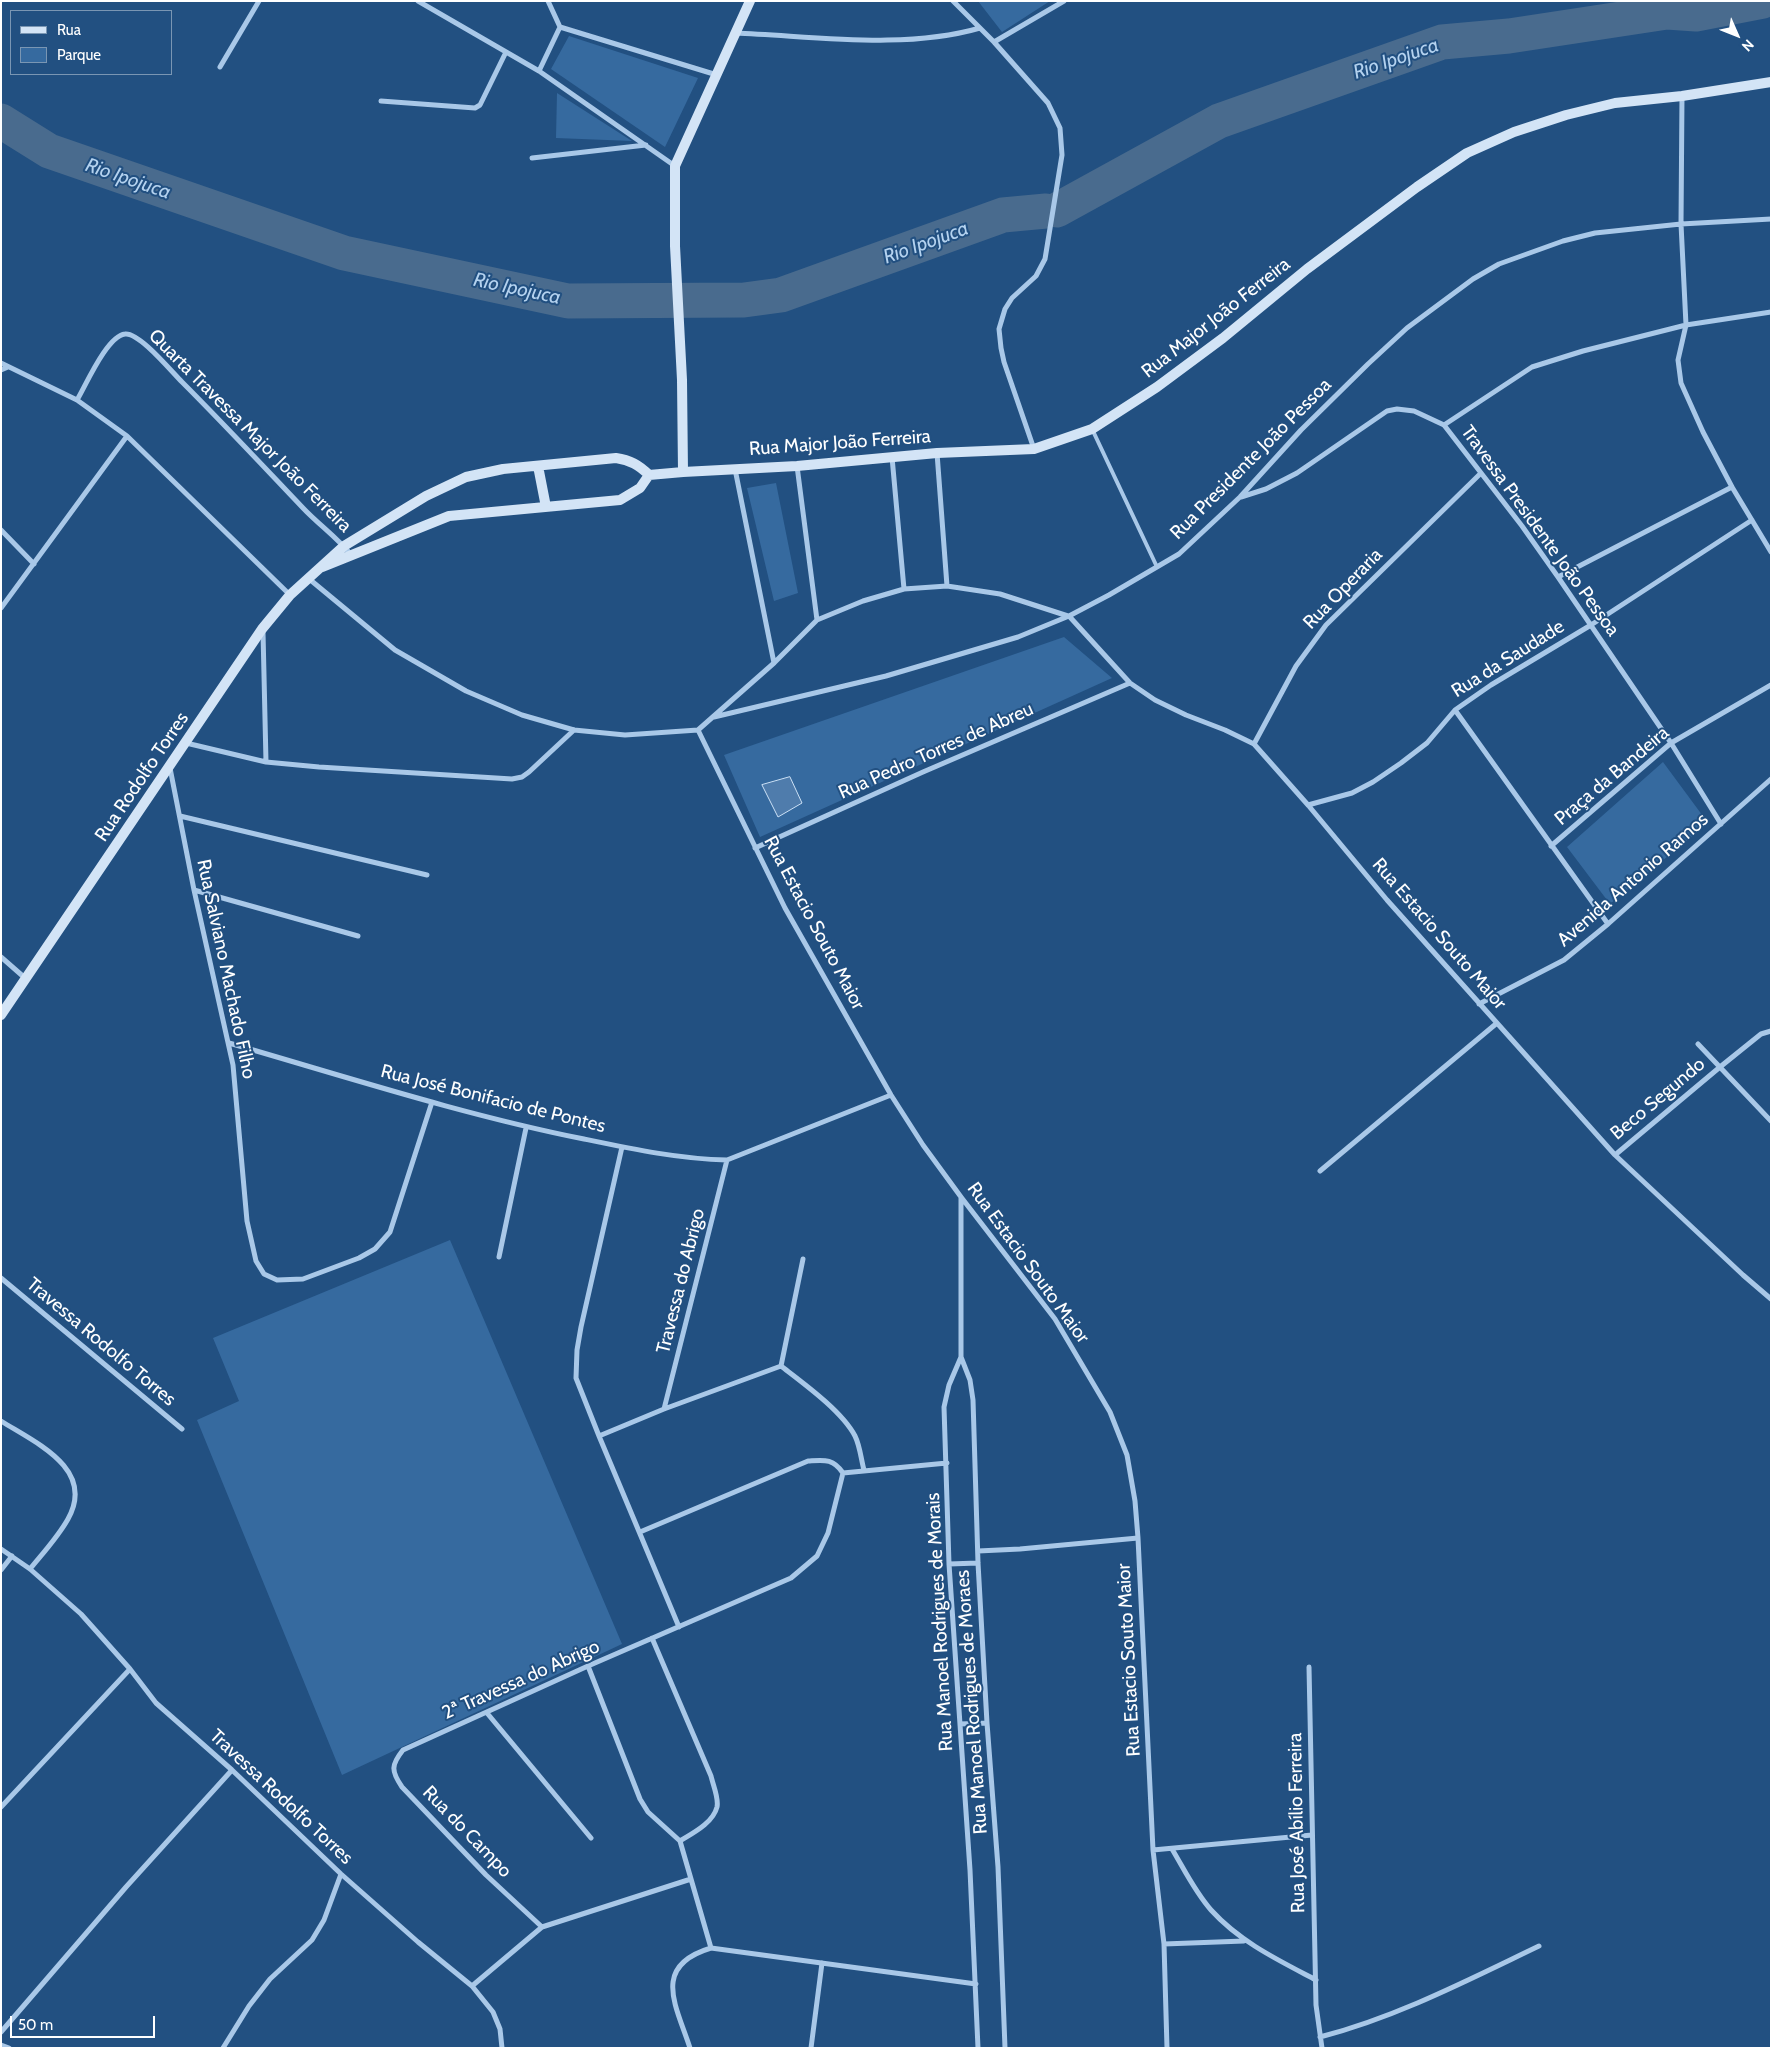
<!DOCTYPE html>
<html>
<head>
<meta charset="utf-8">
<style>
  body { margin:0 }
  #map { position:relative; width:1772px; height:2049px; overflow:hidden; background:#225081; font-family:Cabin,sans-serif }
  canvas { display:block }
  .frame { position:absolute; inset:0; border:2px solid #fff; pointer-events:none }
  .legend { position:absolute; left:10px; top:10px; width:162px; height:65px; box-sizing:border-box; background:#225081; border:1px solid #7a96b3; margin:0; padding:6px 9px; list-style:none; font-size:15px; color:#fff }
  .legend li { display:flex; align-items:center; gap:10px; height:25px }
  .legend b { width:25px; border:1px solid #7a96b3 }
  .north { position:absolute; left:1712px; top:10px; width:50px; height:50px; -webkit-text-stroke:4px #225081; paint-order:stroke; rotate:134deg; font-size:14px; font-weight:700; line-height:20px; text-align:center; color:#fff }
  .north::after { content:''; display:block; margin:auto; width:18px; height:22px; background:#fff; clip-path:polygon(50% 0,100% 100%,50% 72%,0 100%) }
  .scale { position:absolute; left:10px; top:2016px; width:145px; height:22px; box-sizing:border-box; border:2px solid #fff; border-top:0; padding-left:6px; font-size:15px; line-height:18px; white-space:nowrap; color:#fff; -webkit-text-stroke:4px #225081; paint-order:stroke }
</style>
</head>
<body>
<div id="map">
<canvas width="1772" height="2049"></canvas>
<div class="frame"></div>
<ul class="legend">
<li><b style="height:6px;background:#d3e4f6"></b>Rua</li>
<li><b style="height:14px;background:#366a9f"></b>Parque</li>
</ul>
<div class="north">N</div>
<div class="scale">50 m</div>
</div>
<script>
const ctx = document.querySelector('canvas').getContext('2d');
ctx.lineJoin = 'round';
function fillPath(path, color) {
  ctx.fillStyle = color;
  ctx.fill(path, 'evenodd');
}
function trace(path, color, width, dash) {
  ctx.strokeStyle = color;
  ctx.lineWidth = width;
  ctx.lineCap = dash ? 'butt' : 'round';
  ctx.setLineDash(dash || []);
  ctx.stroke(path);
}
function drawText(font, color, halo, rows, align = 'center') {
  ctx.font = font + ' Cabin,sans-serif';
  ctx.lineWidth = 4;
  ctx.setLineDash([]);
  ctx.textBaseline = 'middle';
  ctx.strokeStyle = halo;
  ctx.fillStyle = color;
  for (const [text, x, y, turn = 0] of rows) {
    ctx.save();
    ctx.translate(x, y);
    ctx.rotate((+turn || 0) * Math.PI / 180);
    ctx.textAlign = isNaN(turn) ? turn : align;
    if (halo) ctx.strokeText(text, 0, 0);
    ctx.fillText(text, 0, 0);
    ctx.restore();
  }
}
const green = new Path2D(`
  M 978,1 L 1050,1 L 1002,32 Z
  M 569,36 L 698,78 L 665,147 L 551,69 Z
  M 557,93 L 632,141 L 556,138 Z
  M 776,483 L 798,593 L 774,601 L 747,488 Z
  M 1064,637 L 1112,678 L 760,837 L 724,755 Z
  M 1663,762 L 1708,823 L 1610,904 L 1567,847 Z
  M 450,1240 L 622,1644 L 342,1775 L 197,1420 L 239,1401 L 213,1338 Z`);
const river = new Path2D(`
  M 1,121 L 49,151 L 344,253 L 568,301 L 744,300 L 781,295 L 1003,215 L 1046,211
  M 1057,210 L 1219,121 L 1442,42 L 1509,36 L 1667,12 L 1696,14 L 1763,1`);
const building = new Path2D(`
  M 790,777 L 802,803 L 778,817 L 762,785 Z`);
const lane = new Path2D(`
  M 1093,431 L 1157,567`);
const street = new Path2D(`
  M 418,1 L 539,71 L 675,166
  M 953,1 L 994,42 L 1048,103 L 1060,128 L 1062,155 L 1045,259 L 1036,276 L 1012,298 L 1005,309 L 999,329 L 1001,348 L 1004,362 L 1034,449
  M 560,27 L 717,75
  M 735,33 C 814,36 904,50 980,28
  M 994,42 L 1064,1
  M 220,67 L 259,1
  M 539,71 L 560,27 L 548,1
  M 1682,96 L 1681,224 L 1686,325 L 1678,360 L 1681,383 L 1703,432 L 1732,487 L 1771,552
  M 381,101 L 475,108 L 480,105 L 506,52
  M 532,158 L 646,145
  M 1,363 L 77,400 L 127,436 L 290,595
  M 1,370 L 8,367
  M 77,400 C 86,385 107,336 125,334 C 139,332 171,371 182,382 C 223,423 263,466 303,508 C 319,525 338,538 352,556
  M 1444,425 L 1532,367 L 1583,351 L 1686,325 L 1771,312
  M 937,453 L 947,586
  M 892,457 L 904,589
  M 797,466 L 817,620
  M 735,469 L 774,663
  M 1241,497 L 1266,489 L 1297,473 L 1387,411 L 1397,409 L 1414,411 L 1444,425 L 1522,526 L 1558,577 L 1671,743 L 1721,824
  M 1,530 L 34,564
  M 1558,577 L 1732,487
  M 308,578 L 395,650 L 466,691 L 522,715 L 574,730 L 625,735 L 698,730 L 774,663 L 817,620 L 863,601 L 904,589 L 947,586 L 1000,594 L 1068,616
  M 1,608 L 127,436
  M 1069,616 L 1130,683 L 1155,700 L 1186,715 L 1225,730 L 1254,744 L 1308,805 L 1387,900 L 1615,1155 L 1743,1275 L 1771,1299
  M 263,632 L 266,762
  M 1455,710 L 1608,924
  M 714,717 L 886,676 L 1018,637 L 1069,616 L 1109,595 L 1179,554 L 1240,497 L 1301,430 L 1368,364 L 1407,328 L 1473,279 L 1499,264 L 1563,241 L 1595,233 L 1681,224 L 1771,219
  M 698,730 L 785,908 L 891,1095 L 923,1145 L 961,1197 L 1055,1319 L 1110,1412 L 1127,1455 L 1135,1501 L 1138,1538 L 1153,1850 L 1164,1944 L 1167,2048
  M 186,743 L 266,762 L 319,767 L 512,779 L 522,777 L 529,772 L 574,730
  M 1254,744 L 1296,666 L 1326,625 L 1480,474
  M 170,768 L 194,890 L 233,1065 L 247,1221 L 256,1261 L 264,1274 L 277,1280 L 303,1279 L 359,1258 L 375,1249 L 390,1232 L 432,1102
  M 1308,805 L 1352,793 L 1373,782 L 1401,763 L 1427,743 L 1455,710 L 1491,685 L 1591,625 L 1752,520
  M 180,816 L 427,875
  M 1551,846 L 1671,743 L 1771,685
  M 755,848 L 923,772 L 1130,683
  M 194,890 L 358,936
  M 1,957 L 25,978
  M 1479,1004 L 1564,960 L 1608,924 L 1771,779
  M 229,1043 C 347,1077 464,1115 584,1139 C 632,1149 679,1159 727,1160 L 891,1095
  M 1698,1044 L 1771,1121
  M 622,1147 L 581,1327 L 577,1350 L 576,1378 L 599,1436 L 679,1627
  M 1615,1155 L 1720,1067 L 1761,1034 L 1771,1031
  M 1320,1171 L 1497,1023
  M 961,1197 L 961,1357 L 949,1385 L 944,1407 L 949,1564 L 970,1870 L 978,2048
  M 499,1257 L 526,1128
  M 1,1278 L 182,1429
  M 961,1357 L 970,1380 L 973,1400 L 978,1563 L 987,1723 L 998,1867 L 1005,2048
  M 781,1366 L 803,1259
  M 664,1409 L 727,1160
  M 1,1421 C 36,1443 96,1469 68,1519 C 58,1537 43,1553 30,1569
  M 599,1436 L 664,1409 L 781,1366 C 803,1383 842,1411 855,1436 C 860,1446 861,1459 864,1470
  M 843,1473 L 947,1463
  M 640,1532 L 808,1461 C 824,1460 833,1458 843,1473
  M 1,1549 L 30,1569 L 81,1614 L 130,1669 L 156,1703 L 232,1770 L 341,1874 L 418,1942 L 472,1986 L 493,2012 L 500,2029 L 502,2048
  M 978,1551 L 1020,1549 L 1138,1538
  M 949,1564 L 978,1563
  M 1,1570 L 12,1556
  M 652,1638 L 711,1776 C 713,1785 719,1798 717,1807 C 713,1823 693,1833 680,1841
  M 588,1666 L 640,1799 L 648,1812 L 680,1841
  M 1309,1667 L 1316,2005 L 1322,2048
  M 487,1713 L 591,1838
  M 960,1724 L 987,1723
  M 1,1807 L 130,1669
  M 680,1841 L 711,1948
  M 1172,1849 C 1184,1869 1195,1892 1211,1910 C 1240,1942 1278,1960 1316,1980
  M 1153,1850 L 1312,1835
  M 542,1927 L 486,1875 L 402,1787 C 391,1771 391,1765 403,1750 L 588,1666 L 791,1578 L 817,1556 L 828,1533 L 843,1473
  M 1164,1944 L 1244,1941
  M 472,1986 L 542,1927 L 691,1879
  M 1,2032 L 126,1887 L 232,1770
  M 1320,2037 C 1397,2017 1468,1980 1539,1946
  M 1,2045 L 9,2048
  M 223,2048 L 249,2006 L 270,1979 L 312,1940 L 324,1920 L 341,1874
  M 690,2048 C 676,2005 651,1966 711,1948 L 976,1984
  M 811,2048 L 822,1963`);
const secondary = new Path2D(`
  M 538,466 L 546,507
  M 683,472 L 682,380 L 675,246 L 675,166 L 750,1
  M 322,567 L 449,516 L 620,500 L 640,488 L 649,475 L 683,472 L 797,466 L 937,453 L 1034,449 L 1092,429 L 1157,387 L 1223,338 L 1307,269 L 1417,187 L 1467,153 L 1514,132 L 1566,115 L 1615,103 L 1682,96 L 1771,82
  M 1,1015 L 262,629 L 290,595 L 344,546 L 426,496 L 466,477 L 503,469 L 616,458 C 630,460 639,465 649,475`);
const streetNames = [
  ["Rua Major João Ferreira",1216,318,-38],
  ["Quarta Travessa Major João Ferreira",250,431,45],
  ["Rua Major João Ferreira",840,443,-4],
  ["Rua Presidente João Pessoa",1251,459,-45],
  ["Travessa Presidente João Pessoa",1540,531,54],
  ["Rua Operaria",1343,589,-46],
  ["Rua da Saudade",1508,659,-32],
  ["Rua Pedro Torres de Abreu",936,751,-24],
  ["Praça da Bandeira",1612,776,-40],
  ["Rua Rodolfo Torres",142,777,-56],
  ["Avenida Antonio Ramos",1633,880,-41],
  ["Rua Estacio Souto Maior",814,923,62],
  ["Rua Estacio Souto Maior",1439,934,49],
  ["Rua Salviano Machado Filho",226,969,78],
  ["Rua José Bonifacio de Pontes",493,1099,14],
  ["Beco Segundo",1658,1099,-40],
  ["Rua Estacio Souto Maior",1028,1263,54],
  ["Travessa do Abrigo",681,1281,-76],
  ["Travessa Rodolfo Torres",101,1342,40],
  ["Rua Manoel Rodrigues de Morais",940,1622,-93],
  ["Rua Estacio Souto Maior",1129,1660,-93],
  ["2ª Travessa do Abrigo",521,1680,-24],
  ["Rua Manoel Rodrigues de Moraes",972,1702,-94],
  ["Travessa Rodolfo Torres",281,1797,43],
  ["Rua José Abílio Ferreira",1297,1823,-91],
  ["Rua do Campo",467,1832,46]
];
const waterNames = [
  ["Rio Ipojuca",1396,59,-19],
  ["Rio Ipojuca",128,179,19],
  ["Rio Ipojuca",926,243,-20],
  ["Rio Ipojuca",517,289,12]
];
fillPath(green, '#366a9f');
trace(river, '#496b8e', 35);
fillPath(building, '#4f7cac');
trace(building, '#cce1f6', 1);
trace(lane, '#a9c8e8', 4);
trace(street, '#a9c8e8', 5);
trace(secondary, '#d3e4f6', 10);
drawText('19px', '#fff', '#225081', streetNames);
drawText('italic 20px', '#b4d2ef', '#225081', waterNames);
</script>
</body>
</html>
